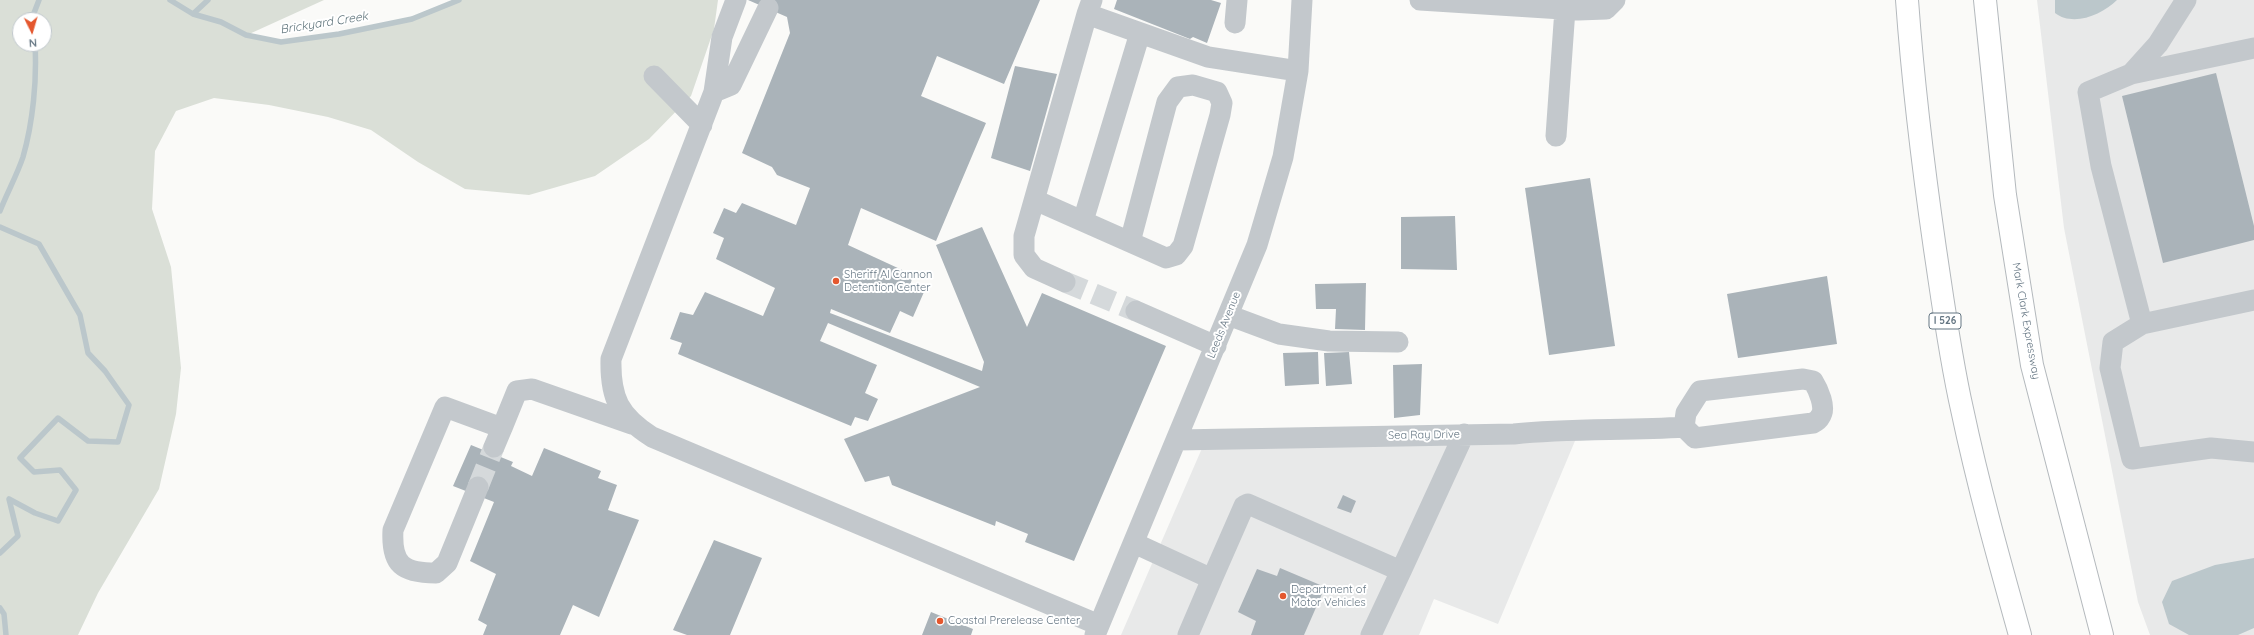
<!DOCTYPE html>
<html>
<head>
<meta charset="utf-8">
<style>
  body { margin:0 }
  #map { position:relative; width:2254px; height:635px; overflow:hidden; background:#fafaf8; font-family:Quicksand,sans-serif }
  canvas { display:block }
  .north { position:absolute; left:12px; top:12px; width:40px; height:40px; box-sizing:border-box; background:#fff; border:1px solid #c1c8cd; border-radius:50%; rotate:175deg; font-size:11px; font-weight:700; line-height:16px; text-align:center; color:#657683 }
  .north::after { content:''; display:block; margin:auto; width:14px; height:18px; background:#e4572e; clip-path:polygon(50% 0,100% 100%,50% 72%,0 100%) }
</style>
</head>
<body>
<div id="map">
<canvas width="2254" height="635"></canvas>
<div class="north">N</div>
</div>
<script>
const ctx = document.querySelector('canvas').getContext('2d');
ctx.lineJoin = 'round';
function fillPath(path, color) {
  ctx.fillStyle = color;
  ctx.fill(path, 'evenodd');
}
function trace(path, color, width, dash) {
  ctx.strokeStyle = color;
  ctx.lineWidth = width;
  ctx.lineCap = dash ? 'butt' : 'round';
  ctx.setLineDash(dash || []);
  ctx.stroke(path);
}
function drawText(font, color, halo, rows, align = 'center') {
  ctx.font = font + ' Quicksand,sans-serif';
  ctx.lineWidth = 4;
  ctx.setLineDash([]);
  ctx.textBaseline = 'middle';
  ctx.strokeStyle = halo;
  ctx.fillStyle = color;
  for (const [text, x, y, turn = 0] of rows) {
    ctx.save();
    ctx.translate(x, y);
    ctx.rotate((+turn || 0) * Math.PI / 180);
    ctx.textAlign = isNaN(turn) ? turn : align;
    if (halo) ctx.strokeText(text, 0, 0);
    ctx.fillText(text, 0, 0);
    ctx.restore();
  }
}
const built = new Path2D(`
  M 2037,0 L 2254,0 L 2254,635 L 2150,635 L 2138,602 L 2064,228 Z
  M 1580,429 L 1498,624 L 1434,599 L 1419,635 L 1121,635 L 1206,439 Z`);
const green = new Path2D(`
  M 0,0 L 324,0 L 247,35 L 281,42 L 339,34 L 412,19 L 459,0 L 718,0 L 714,29 L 691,96 L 649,139 L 595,176 L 529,195 L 465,189 L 418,162 L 371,130 L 328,117 L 269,105 L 214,98 L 176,111 L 155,151 L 152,209 L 171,267 L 181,368 L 176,414 L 159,489 L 98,593 L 78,635 L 0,635 ZM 20,20 L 44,20 L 44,44 L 20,44 Z`);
const water = new Path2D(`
  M 2055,0 L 2117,0 C 2102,15 2073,27 2055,13 Z
  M 2254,558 L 2254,628 L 2238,635 L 2189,635 L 2169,624 L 2162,602 L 2172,581 L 2215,565 Z`);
const stream = new Path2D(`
  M 170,0 L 193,14 L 208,0
  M 193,14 L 221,22 L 246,35 L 281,42 L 339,34 L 412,19 L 459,0
  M 34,20 L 34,13 L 39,0
  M 0,211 C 7,193 17,175 23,157 C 33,122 37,80 35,44
  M 0,227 L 39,244 L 80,315 L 88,353 L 105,371 L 129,405 L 118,442 L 88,441 L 58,418 L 20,458 L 34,472 L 60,470 L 76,490 L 58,521 L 35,513 L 9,499 L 18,536 L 0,553
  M 0,608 L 4,614 L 6,635`);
const building = new Path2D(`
  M 748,0 L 1040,0 L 1004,84 L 937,56 L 921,96 L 986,123 L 936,241 L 861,208 L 848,245 L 913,275 L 910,286 L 924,292 L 913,317 L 900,311 L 890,333 L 831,309 L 830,313 L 982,371 L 984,362 L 936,245 L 982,227 L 1027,327 L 1042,293 L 1166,346 L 1074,561 L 1025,542 L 1028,534 L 996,521 L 995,526 L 892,485 L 889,476 L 865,482 L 844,439 L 980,387 L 828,323 L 820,341 L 877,365 L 865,393 L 878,399 L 868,421 L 855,417 L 851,426 L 678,354 L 682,343 L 670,339 L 680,312 L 693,315 L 705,292 L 763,316 L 775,288 L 716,259 L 724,238 L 713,233 L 724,208 L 736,213 L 742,203 L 796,225 L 810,188 L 777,175 L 772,167 L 742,153 L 790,33 L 787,17 Z
  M 1117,0 L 1211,0 L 1221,3 L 1207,43 L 1193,37 L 1190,39 L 1114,9 Z
  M 1015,66 L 1057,74 L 1030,171 L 991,158 Z
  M 2216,73 L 2254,226 L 2254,240 L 2163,263 L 2122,96 Z
  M 1590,178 L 1615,346 L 1549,355 L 1525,188 Z
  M 1455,216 L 1457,270 L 1401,269 L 1401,217 Z
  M 1827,276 L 1837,344 L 1738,358 L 1727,294 Z
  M 1366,283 L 1365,330 L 1335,329 L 1336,309 L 1316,309 L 1315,284 Z
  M 1318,352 L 1319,384 L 1285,386 L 1283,353 Z
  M 1349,352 L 1352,384 L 1326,386 L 1324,353 Z
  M 1422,364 L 1420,415 L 1394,418 L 1393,365 Z
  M 471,445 L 513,462 L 511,466 L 532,476 L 544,448 L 601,471 L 598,478 L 617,485 L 608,510 L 639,520 L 599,617 L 573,605 L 560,635 L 483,635 L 487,625 L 478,620 L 496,574 L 470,561 L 494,502 L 453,486 Z
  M 1343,495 L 1356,501 L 1351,513 L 1337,508 Z
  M 714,540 L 762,558 L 730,635 L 687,635 L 673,630 Z
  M 1280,568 L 1325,587 L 1304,635 L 1251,635 L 1256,621 L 1238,612 L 1257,569 L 1277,576 Z
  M 931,612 L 973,629 L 971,635 L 922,635 Z`);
const minorTunnel = new Path2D(`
  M 1065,282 L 1136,311
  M 478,487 L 494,447`);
const minor = new Path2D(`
  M 736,0 L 722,37 L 714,92 L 611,359 C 610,398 619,416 652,437 L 1099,625
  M 1092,0 L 1087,14 L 1208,57 L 1298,71
  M 1420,0 L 1578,10 L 1606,9 L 1615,0
  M 2186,0 L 2158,44 L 2131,74 L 2088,92 L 2101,166 L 2142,324 L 2113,342 L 2110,368 L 2132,459 L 2211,448 L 2254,452
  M 1235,23 L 1237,0
  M 2131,74 L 2254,48
  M 654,76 L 702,125
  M 714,92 L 731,85 L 768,8
  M 1556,136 L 1565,9
  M 1035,200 L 1166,258 L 1176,255 L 1183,246 L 1220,115 L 1222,103 L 1217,92 L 1193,85 L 1178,87 L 1167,102 L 1130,242
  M 1083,221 L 1140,33
  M 1065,282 L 1034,268 L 1024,255 L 1024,236 L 1087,14
  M 1136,311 L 1216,346
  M 1228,315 L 1279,334 L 1329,341 L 1398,342
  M 2142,324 L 2254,300
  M 1177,440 L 1514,434 C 1571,428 1627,431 1684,427 L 1686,413 L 1700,391 L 1803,379 L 1813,381 C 1818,389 1827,408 1820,417 C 1819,419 1815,422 1813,423 L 1695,438 L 1684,427
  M 494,447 L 502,428
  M 478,487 L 447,563 L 436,573 C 403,573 391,565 393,530 L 445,407 L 502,428 L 517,391 L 532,389 L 632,424
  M 1134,543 L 1212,579 L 1244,506 L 1248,504 L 1401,571 L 1371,635
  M 1401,571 L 1464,434
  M 1095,635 L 1257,245 L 1283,157 L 1298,71 L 1302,0
  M 1188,635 L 1212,579`);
const highway = new Path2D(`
  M 1907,0 C 1913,83 1923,166 1935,249 C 1943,302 1950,356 1962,409 C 1978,485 1999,560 2020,635
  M 1985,0 L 2005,195 L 2032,365 L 2102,635`);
const markers = [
  [836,281,4,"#e4572e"],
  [1283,596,4,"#e4572e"],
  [940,621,4,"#e4572e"]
];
const shields = [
  [1945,321,32]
];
const shieldNames = [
  ["I 526",1945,321]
];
const poiNames = [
  ["Sheriff Al Cannon",844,275],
  ["Detention Center",844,288],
  ["Department of",1291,590],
  ["Motor Vehicles",1291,603],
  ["Coastal Prerelease Center",948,621]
];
const streetNames = [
  ["Mark Clark Expressway",2026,321,80],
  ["Leeds Avenue",1224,325,-68],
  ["Sea Ray Drive",1424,435,-1]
];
const waterNames = [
  ["Brickyard Creek",324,23,-9]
];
fillPath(built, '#e8e9e9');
fillPath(green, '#dadfd7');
fillPath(water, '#bbc7cb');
trace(stream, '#bbc7cb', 5.5);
fillPath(building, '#aab3b9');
trace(minorTunnel, '#d5d9db', 21, [21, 10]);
trace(highway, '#b4b9bd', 24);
trace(minor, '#c3c8cc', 21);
trace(highway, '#fff', 22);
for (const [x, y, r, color] of markers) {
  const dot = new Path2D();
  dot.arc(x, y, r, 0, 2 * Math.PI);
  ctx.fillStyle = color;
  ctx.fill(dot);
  trace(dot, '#fff', 1.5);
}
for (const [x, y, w] of shields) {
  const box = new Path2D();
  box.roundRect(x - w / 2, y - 8, w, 16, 3);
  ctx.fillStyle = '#fff';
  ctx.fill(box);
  trace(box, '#657683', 1);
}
drawText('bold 10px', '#657683', null, shieldNames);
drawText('11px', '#657683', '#fff', poiNames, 'left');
drawText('11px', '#657683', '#fff', streetNames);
drawText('italic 12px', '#60757c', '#fff', waterNames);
</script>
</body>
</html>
